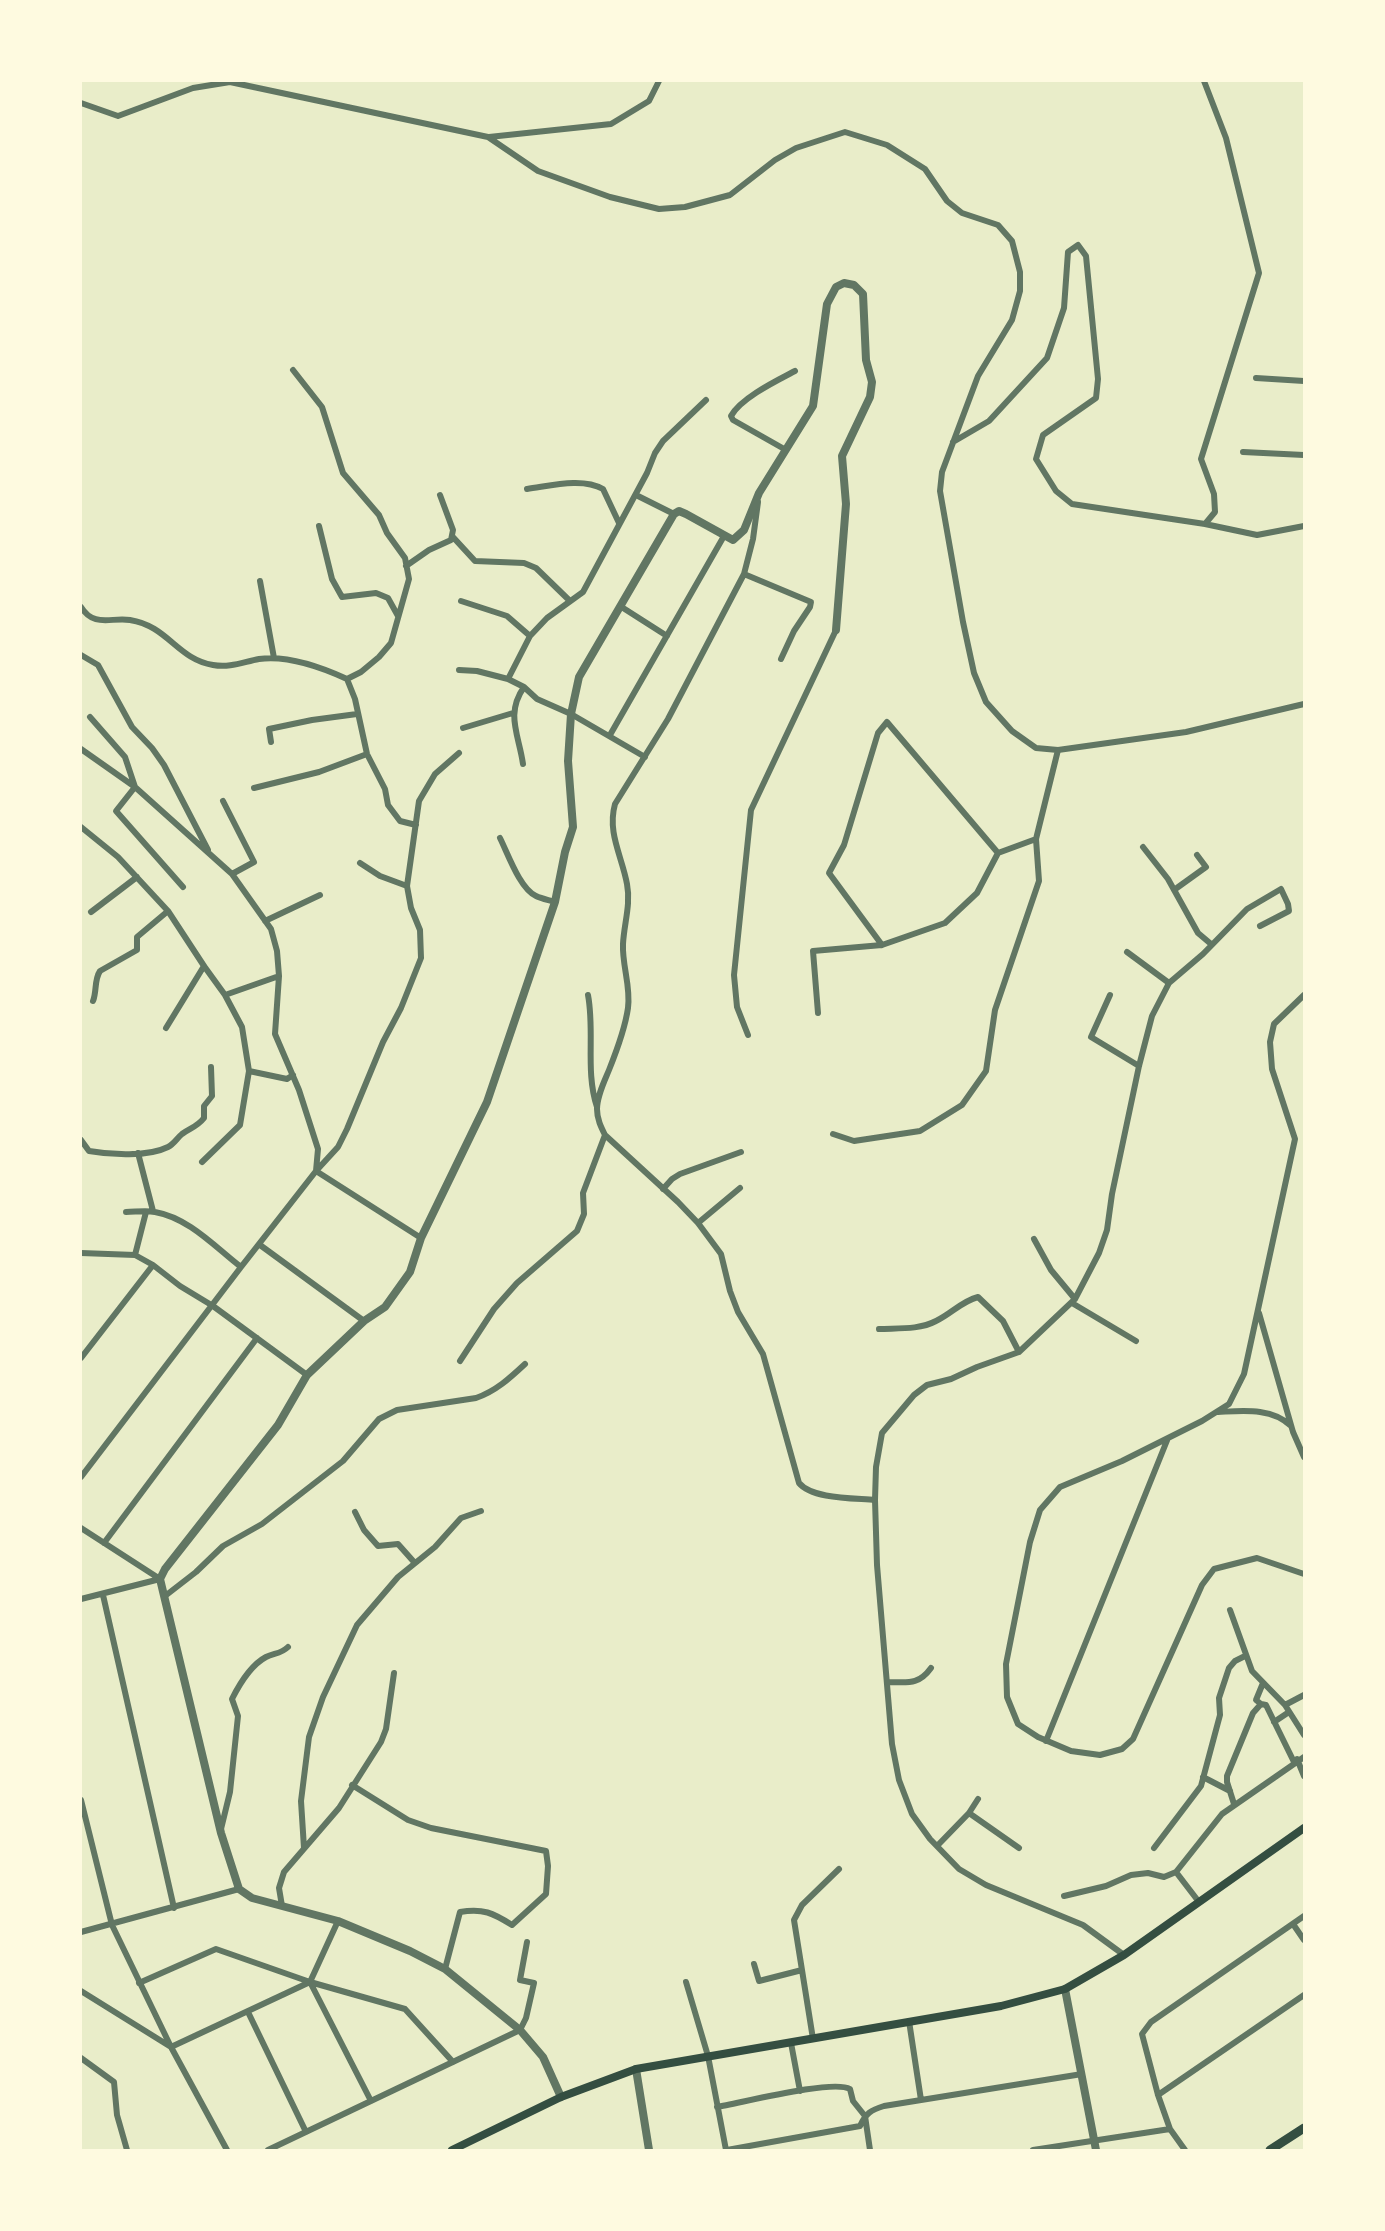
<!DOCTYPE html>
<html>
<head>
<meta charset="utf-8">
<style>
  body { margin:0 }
  #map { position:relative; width:1385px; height:2231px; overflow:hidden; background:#e9edc9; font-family:"Fira Sans Condensed",sans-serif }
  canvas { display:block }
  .frame { position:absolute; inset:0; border:82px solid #fefae0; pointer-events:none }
</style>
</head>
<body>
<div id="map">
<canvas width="1385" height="2231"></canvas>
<div class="frame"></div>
</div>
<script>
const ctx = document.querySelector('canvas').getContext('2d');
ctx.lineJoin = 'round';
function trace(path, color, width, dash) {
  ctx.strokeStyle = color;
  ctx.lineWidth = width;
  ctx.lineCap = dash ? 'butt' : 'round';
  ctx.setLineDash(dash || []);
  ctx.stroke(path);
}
const minor = new Path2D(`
  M 81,103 L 118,116 L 193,88 L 230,82 L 488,137 L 538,171 L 610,197 L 659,209 L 685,207 L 730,195 L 775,160 L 796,148 L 845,132 L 887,145 L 925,169 L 947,201 L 962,213 L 998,225 L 1012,241 L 1020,272 L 1020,291 L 1012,320 L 978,376 L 942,472 L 940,491 L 963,622 L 974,673 L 986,702 L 1012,731 L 1036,748 L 1058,750 L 1186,732 L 1304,704
  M 489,137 L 611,124 L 649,101 L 659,81
  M 293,370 L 322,407 L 343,473 L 379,515 L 387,533 L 405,558 L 409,579 L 391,643 L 379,657 L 361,672 L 347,679 L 355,699 L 367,754 L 385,789 L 388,805 L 400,821 L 416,825
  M 1256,378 L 1304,381
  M 953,442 L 989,421 L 1047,358 L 1064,308 L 1068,252 L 1078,245 L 1086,256 L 1098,379 L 1096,398 L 1043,435 L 1036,459 L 1056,491 L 1072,504 L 1205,524 L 1215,512 L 1214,494 L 1201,459 L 1259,273 L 1226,138 L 1204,81
  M 786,450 L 733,420 L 731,416 C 741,398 776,381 795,371
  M 1243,452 L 1304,455
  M 527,489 C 550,486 582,477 603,489 L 619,523
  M 636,495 L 674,514
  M 758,502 L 753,539 L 744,574 L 668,719 L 615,804 C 607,833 622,856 627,884 C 631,904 624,924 623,944 C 622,966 631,986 628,1008 C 625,1029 617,1050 609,1070 C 604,1082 597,1096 597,1109 C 597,1119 601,1127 605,1135 L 678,1202 L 698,1223 L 721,1254 L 730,1291 L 738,1312 L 763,1354 L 799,1483 C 812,1499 854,1498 875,1500
  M 1205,524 L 1257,535 L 1304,526
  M 319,526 L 332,579 L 342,597 L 376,593 L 388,598 L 398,616
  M 452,536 L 475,561 L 524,563 L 536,568 L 570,601
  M 406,566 L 429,550 L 451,540 L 453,530 L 440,495
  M 744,574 L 811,602 L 810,607 L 794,631 L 781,659
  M 260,581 L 274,658
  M 461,601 L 507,616 L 530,636
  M 620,606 L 667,636
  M 81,607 C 94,628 111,617 130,620 C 168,626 177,659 213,665 C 230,668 243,662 259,659 C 288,655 321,667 347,679
  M 81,655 L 98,665 L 132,727 L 152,748 L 164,765 L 208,850
  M 459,670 L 477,671 L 508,679 L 524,687 L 537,699 L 571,714 L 645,757
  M 508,679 L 530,636 L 547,618 L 583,592 L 647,473 L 655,453 L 663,441 L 706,400
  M 90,717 L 125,757 L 135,787 L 116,811 L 183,887
  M 463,728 L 513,713
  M 610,735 L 724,536
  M 271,742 L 269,729 L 312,720 L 357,714
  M 81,749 L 135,787 L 232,874 L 271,929 L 277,951 L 279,976 L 275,1034 L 299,1090 L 318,1149 L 316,1171 L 421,1238
  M 523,764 C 519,735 505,714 524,687
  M 254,788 L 319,772 L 367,754
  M 223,801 L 254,862 L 232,874
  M 81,827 L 118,857 L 168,911 L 204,966 L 225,995 L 242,1027 L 249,1071 L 240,1125 L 202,1162
  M 500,838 C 508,854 520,889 536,896 C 542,899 549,900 555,902
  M 1143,847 L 1168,879 L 1198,933 L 1211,944
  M 360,863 L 380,876 L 407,886
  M 1174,890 L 1206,867 L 1197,855
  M 91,912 L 137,877
  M 265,921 L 320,895
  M 882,945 L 829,873 L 844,845 L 878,733 L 887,722 L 998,853
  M 1127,952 L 1169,983
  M 225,995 L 279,976
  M 588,995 C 595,1032 585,1071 597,1107
  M 1110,995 L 1091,1037 L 1139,1066
  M 1304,995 L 1274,1024 L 1270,1042 L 1272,1069 L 1295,1139 L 1244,1374 L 1229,1404 L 1202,1421 L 1122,1461 L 1060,1487 L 1040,1510 L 1030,1542 L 1006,1664 L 1007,1697 L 1018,1724 L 1038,1737 L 1071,1751 L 1100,1755 L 1122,1749 L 1133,1739 L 1202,1585 L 1214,1569 L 1257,1558 L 1304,1574
  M 93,1001 C 97,991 94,980 100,971 L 137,950 L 137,937 L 168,911
  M 818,1013 L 813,951 L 882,945 L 945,923 L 977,893 L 998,853 L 1036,839
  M 166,1028 L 204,966
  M 748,1035 L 737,1007 L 734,975 L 751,810 L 836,630
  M 249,1071 L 287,1079 L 293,1075
  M 833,1134 L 854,1141 L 920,1131 L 962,1105 L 986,1071 L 995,1010 L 1039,881 L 1036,839 L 1058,750
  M 81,1140 L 89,1151 C 111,1155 148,1157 168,1147 C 174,1144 177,1138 182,1134 C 190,1128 197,1127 204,1118 L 204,1106 L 212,1096 L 211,1067
  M 138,1153 L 153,1211
  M 663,1189 L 672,1179 L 680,1174 L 741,1152
  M 126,1212 C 135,1212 146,1210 155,1212 C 189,1218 215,1247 241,1267
  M 698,1223 L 740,1188
  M 1034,1239 L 1051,1270 L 1075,1299
  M 260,1245 L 364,1321
  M 81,1253 L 135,1255
  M 153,1265 L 180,1286 L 213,1306 L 307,1375
  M 1072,1303 L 1136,1341
  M 1259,1313 L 1293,1432 L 1304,1457
  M 879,1329 C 898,1328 919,1330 936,1321 C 951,1314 962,1301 978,1297 L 1003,1321 L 1019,1352
  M 81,1358 L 153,1265 L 135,1255 L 146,1212
  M 460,1361 L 494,1309 L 517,1283 L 577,1231 L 584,1214 L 583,1193 L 605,1135
  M 1218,1412 C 1241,1411 1272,1407 1291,1426
  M 81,1477 L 241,1267 L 316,1171 L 338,1147 L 347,1129 L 383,1042 L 401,1008 L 421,958 L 420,930 L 411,908 L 407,886 L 419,801 L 435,774 L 459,753
  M 355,1512 L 364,1530 L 378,1546 L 398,1544 L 414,1562
  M 81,1528 L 160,1579
  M 104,1543 L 257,1338
  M 103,1595 L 174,1908
  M 165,1596 L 196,1572 L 223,1546 L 262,1524 L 343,1461 L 379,1419 L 397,1410 L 476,1398 C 496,1391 510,1378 525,1364
  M 81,1599 L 160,1579
  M 1230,1610 L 1252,1671 L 1285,1705 L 1304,1735
  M 887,1682 C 907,1682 918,1686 931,1668
  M 1261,1704 L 1256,1700 L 1263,1683
  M 1285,1705 L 1304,1695
  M 1274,1722 L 1289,1712
  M 1046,1741 L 1168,1438
  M 1297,1759 L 1304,1776
  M 1203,1777 L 1230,1791
  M 352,1785 L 408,1820 L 431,1828 L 546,1851 L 548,1866 L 546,1894 L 512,1925 C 493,1913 483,1908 460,1912 L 445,1969
  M 81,1800 L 112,1925 L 171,2047 L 227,2150
  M 1234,1804 L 1227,1782 L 1227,1776 L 1253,1713 L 1261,1704 L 1266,1705 L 1294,1762
  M 969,1813 L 1019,1848
  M 221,1829 L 230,1792 L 238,1716 L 232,1699 C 239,1685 251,1665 266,1657 C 274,1653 281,1654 288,1647
  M 937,1846 L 969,1813 L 978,1799
  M 304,1848 L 301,1801 L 309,1737 L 323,1697 L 357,1625 L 398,1577 L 435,1547 L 461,1518 L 481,1511
  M 1154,1848 L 1201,1786 L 1220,1715 L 1219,1698 L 1229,1668 L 1235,1661 L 1245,1656
  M 1176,1872 L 1199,1902
  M 1064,1896 L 1106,1886 L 1131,1875 L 1148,1873 L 1164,1877 L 1176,1872 L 1222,1814 L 1304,1757
  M 282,1906 L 279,1888 L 284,1872 L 339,1808 L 381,1742 L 386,1729 L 394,1673
  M 1293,1924 L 1304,1940
  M 81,1932 L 239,1889
  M 1124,1955 L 1083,1925 L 986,1885 L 959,1869 L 930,1839 L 912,1814 L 899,1780 L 892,1744 L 877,1565 L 875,1500 L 876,1467 L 882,1433 L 914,1395 L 927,1385 L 951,1379 L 977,1367 L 1019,1352 L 1075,1299 L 1099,1253 L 1107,1230 L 1112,1194 L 1139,1066 L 1152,1016 L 1169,983 L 1203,954 L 1247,909 L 1281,889 L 1288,904 L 1289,911 L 1260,926
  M 754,1964 L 759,1981 L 802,1970
  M 310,1982 L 371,2101
  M 686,1982 L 708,2056 L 726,2150
  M 139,1983 L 216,1949 L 310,1982 L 405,2009 L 453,2062
  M 81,1991 L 171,2047 L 310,1982 L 338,1921
  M 248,2012 L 306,2132
  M 909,2021 L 921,2100
  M 813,2039 L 794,1920 L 802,1905 L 839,1869
  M 791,2043 L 800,2091
  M 81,2058 L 114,2082 L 117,2115 L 127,2150
  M 1158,2095 L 1304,1995
  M 717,2107 C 741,2103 833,2079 850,2089 L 853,2101 L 865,2116 L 870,2150
  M 268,2150 L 520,2030 L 526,2018 L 534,1983 L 520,1980 L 527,1942
  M 727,2150 L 860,2126 C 866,2113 871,2110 884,2106 L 1082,2074
  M 1033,2150 L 1170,2129
  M 1185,2150 L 1170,2129 L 1158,2095 L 1142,2034 L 1151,2022 L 1304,1916`);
const tertiary = new Path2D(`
  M 1065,1989 L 1096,2150
  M 636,2069 L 649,2150
  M 561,2097 L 543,2057 L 520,2030 L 445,1969 L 410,1951 L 338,1921 L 252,1898 L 239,1889 L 221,1833 L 160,1579 L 165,1569 L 278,1425 L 307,1375 L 364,1321 L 385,1307 L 410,1272 L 421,1238 L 487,1102 L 555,902 L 565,852 L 573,827 L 568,761 L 571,714 L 579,677 L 674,514 L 679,511 L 686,514 L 733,540 L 744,530 L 759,493 L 813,406 L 827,304 L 836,287 L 844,283 L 854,285 L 863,294 L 866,360 L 872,382 L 870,397 L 842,456 L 846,504 L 836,630`);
const secondary = new Path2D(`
  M 452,2150 L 561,2097 L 636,2069 L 1001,2006 L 1065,1989 L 1124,1955 L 1304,1828`);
const primary = new Path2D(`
  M 1270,2150 L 1304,2128`);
trace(minor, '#617663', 6);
trace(tertiary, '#617663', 8);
trace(secondary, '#344e41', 8);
trace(primary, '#344e41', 9);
</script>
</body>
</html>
